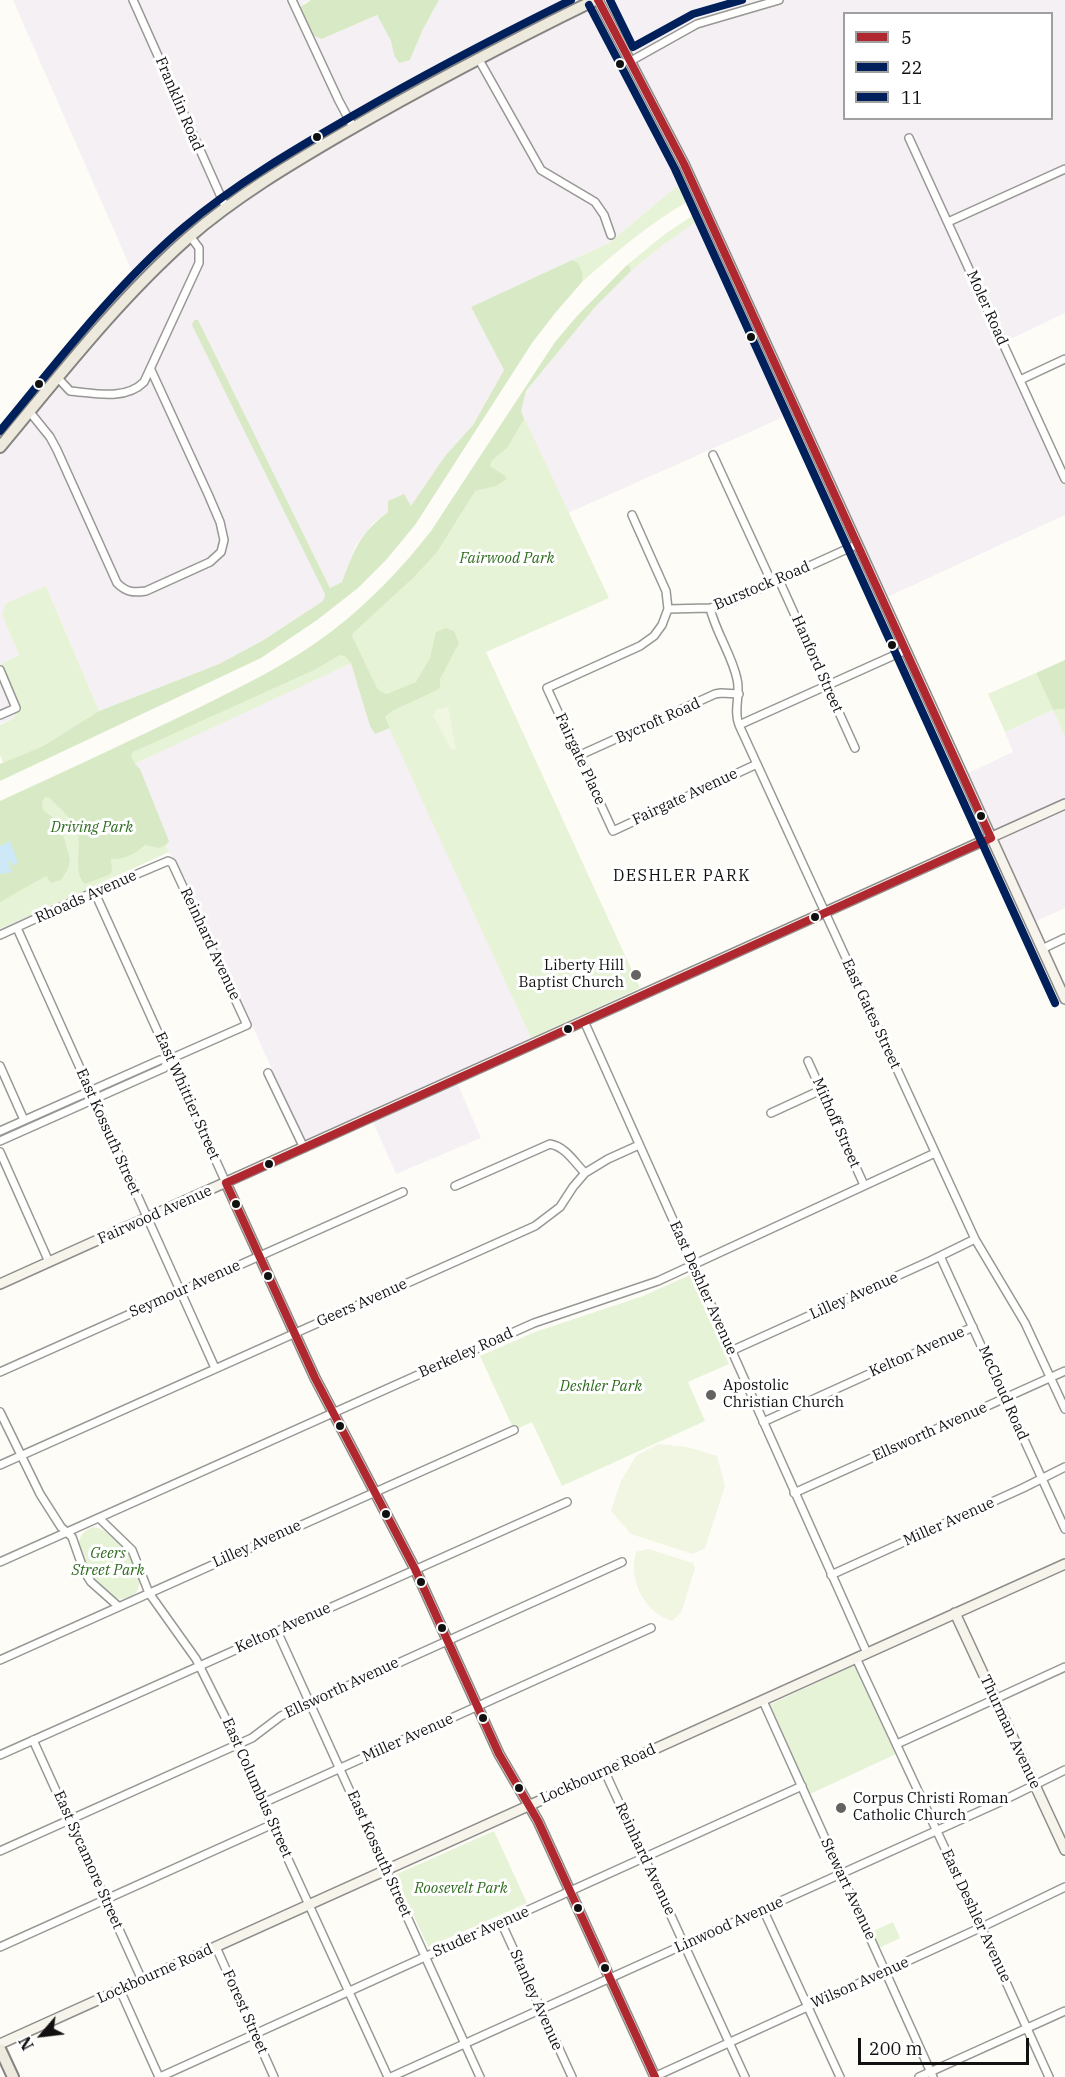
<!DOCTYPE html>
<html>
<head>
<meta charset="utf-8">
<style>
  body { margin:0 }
  #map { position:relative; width:1065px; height:2077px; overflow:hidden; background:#fdfcf7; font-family:"IBM Plex Serif",serif }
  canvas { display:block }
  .legend { position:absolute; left:843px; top:12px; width:210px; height:108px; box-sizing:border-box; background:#fff; border:2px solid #a0a0a0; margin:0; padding:8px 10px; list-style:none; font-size:18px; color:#111 }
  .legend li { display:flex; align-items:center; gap:12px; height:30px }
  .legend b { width:30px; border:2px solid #a0a0a0 }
  .north { position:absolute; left:12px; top:2005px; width:60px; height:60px; -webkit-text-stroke:4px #fff; paint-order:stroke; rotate:242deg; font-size:16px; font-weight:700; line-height:24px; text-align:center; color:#111 }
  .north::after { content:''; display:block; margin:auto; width:21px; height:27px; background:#111; clip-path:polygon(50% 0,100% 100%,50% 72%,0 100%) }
  .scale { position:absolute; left:858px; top:2038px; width:171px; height:27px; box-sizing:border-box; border:3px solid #111; border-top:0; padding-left:8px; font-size:18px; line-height:21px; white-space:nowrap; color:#111; -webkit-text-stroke:4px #fff; paint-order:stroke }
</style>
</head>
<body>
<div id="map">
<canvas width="1065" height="2077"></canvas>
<ul class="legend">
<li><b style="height:8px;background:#af272f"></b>5</li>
<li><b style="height:8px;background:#00205b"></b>22</li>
<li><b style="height:8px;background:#00205b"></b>11</li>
</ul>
<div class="north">N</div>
<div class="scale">200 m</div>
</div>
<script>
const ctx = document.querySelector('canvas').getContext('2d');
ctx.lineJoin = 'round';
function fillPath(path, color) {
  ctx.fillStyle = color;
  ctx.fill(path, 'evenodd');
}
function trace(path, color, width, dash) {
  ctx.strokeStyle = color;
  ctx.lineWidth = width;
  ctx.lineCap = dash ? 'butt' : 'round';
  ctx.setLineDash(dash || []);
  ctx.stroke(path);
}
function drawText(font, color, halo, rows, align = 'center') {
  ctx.font = font + ' "IBM Plex Serif",serif';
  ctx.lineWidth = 6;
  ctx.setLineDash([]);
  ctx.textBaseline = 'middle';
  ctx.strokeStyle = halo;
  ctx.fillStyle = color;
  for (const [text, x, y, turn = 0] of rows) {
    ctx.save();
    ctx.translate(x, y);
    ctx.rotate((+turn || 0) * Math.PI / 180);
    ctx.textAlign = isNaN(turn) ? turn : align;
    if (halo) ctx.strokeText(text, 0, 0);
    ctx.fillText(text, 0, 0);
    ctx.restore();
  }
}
const industrial = new Path2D(`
  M 13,0 L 311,0 L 303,3 L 323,39 L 377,15 L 391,41 L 394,55 L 410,60 L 423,29 L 439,0 L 1065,0 L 1065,313 L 1002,343 L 1065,479 L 1065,515 L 883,599 L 797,411 L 568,513 L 521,411 L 526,391 L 595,307 L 631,271 L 663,245 L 701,218 L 683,181 L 609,243 L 471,307 L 504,370 L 473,425 L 445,456 L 411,507 L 388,512 L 373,523 L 355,547 L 342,582 L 330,588 L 198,321 L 325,594 L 323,601 L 262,641 L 219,664 L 99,711 L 46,586 L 2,615 L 19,655 L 1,664 L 18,702 L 14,718 L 0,724 L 0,427 L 135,278 ZM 844,14 L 1052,14 L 1052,118 L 844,118 Z
  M 359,659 L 531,1038 L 529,1045 L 455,1078 L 481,1138 L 396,1174 L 371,1117 L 307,1146 L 184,876 L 169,852 L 130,766 Z
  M 1053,710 L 1065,737 L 1065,908 L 1030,924 L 964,775 L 1013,752 L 1005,732 Z`);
const green = new Path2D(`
  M 683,181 L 692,199 C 651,222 617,251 582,282 L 583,274 L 572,260 L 609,243 Z
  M 698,212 L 701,218 L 663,245 L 631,271 L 630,266 L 627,265 L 665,234 Z
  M 521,411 L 609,598 L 486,652 L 640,988 L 531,1038 L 358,660 L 130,766 L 169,852 L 0,929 L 0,811 L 352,647 L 344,627 L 403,572 Z
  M 46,586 L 99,711 L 43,746 L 3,763 L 0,755 L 0,725 L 14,718 L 18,702 L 1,664 L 19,655 L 2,615 L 5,604 Z
  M 1036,673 L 1053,710 L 1065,709 L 1065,737 L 1053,710 L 1005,732 L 988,694 Z
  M 690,1275 L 729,1364 L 688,1382 L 705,1421 L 562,1486 L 532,1422 L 514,1430 L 480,1356 L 535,1332 L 643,1296 Z
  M 94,1527 C 121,1531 160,1588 127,1598 C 99,1607 55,1537 94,1527 Z
  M 855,1665 L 896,1754 L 810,1794 L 769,1705 Z
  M 494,1831 L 527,1903 L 428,1947 L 395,1875 Z
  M 893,1922 L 900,1938 L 879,1948 L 871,1932 Z`);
const forest = new Path2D(`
  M 311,0 L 439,0 L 423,29 L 410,60 L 399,63 L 394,55 L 391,41 L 377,15 L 322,39 L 312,35 L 299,8 Z
  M 572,260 L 578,263 L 583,274 L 582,282 L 556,312 L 532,343 L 415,525 L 386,560 L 358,588 L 317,620 L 261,658 L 0,781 L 0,764 L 43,746 L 99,711 L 219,664 L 262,641 L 323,601 L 325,594 L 192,325 L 194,320 L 198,320 L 330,588 L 342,582 C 354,550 360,533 388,512 L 388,501 L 404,494 L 411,506 L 445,456 L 473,425 L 504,370 L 471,307 Z
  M 627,265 L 630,266 L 631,271 L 595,307 L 526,391 L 521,411 L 524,419 L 507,448 L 492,460 L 490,466 L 505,476 L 507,479 L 496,486 L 475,491 L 437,552 L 414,577 L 353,633 L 352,636 L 377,688 L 381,692 L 387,694 L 416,682 L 430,658 L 436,632 L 446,628 L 454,631 L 459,643 L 440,679 L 440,687 L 437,690 L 392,711 L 385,717 L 390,728 L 375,734 L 370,726 L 351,663 L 345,656 L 340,655 L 314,670 L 133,752 L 131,756 L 135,764 L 140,769 L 169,841 L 166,845 L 159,848 L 145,845 C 135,854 124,860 111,859 L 112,871 L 109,875 L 85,884 C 71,871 84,844 76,828 C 71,817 58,807 50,798 L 45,797 L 42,802 L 43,810 L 60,823 L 70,860 L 68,869 L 61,880 L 51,883 L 46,876 L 0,902 L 0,801 C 66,771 132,740 198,708 C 244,685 291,663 332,631 C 370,602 402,568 431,531 L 555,342 L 577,316 Z
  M 1065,660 L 1065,709 L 1053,710 L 1036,673 Z`);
const pitch = new Path2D(`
  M 448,707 L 456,749 L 451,750 L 433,715 L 437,709 Z
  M 658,1444 L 687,1447 L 717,1456 L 725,1486 L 705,1548 L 693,1554 L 631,1534 L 611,1511 L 621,1481 L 636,1456 Z
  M 648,1549 L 693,1563 L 695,1568 L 681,1613 L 672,1621 C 644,1612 628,1580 636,1552 Z`);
const water = new Path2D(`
  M 10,841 L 18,863 L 13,866 L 11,861 L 8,862 L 12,872 L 0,874 L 0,846 Z`);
const street = new Path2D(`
  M 133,0 L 226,208
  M 292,0 L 339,101 L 353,127
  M 478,58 L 541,170 L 595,202 L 604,215 L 611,235
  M 629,62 L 697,24 L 779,0
  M 909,138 L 1065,479
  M 948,222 L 1065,169
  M 58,378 L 70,391 C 94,393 125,401 144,382 L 199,263 L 199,248 L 190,236
  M 1020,380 L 1065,359
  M 29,411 L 50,437 L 57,450 L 117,583 C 126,592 133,593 146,591 L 210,562 L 221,552 L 224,540 L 220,522 L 208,494 L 151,370
  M 713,455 L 772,583
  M 632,515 L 666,591 L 668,609 L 662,625 L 654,636 L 640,646 L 547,688 L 613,831 L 757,764
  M 779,580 L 855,748
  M 710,608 C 716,633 732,655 737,679 C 741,694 733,710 739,725 L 975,1239 L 1025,1323 L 1065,1409
  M 668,609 L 710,608 L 730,602 L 858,544
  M 0,670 L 16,708 L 0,715
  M 739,725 L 906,650
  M 578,756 L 715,694 L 721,693 L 739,694
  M 95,893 L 226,1183
  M 17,928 L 215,1368
  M 0,935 L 85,896 L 168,861 L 172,863 L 247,1025 L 170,1059 L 160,1060 L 0,1131
  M 1042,949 L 1065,938
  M 584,1021 L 867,1653
  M 808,1061 L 864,1185
  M 0,1066 L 24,1120
  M 268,1073 L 304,1148
  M 771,1113 L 821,1090
  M 0,1141 L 164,1068 L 170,1059
  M 0,1152 L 49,1262
  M 455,1186 L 550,1144 C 566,1147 574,1162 585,1173
  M 940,1256 L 1065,1529
  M 731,1351 L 930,1261 L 975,1239
  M 0,1372 L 403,1192
  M 0,1412 L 40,1494 L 61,1527 L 72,1537 L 84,1571 L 91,1582 L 118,1606
  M 763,1422 L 973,1327
  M 0,1465 L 535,1226 L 560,1207 L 573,1187 L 585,1173 L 608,1159 L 639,1145
  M 794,1493 L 1065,1371
  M 99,1518 L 132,1550 L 149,1593 L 196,1659 L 235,1737 L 254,1785 L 388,2077
  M 0,1562 L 534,1323 L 658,1281 L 935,1153
  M 831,1575 L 1023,1488 L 1065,1467
  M 277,1631 L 480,2077
  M 856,1658 L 963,1887 L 1049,2077
  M 0,1660 L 514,1430
  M 763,1701 L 933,2077
  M 33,1740 L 142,1980
  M 897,1744 L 1065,1667
  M 0,1755 L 567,1502
  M 605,1772 L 745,2077
  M 263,1803 L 651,1628
  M 0,1851 L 252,1738 L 281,1716 L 622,1562
  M 763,1909 L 840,2077
  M 501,1922 L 572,2077
  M 0,1947 L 273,1824
  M 216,1947 L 274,2077
  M 120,1990 L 159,2077
  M 160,2077 L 802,1786
  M 391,2077 L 1000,1802 L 1065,1770
  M 654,2077 L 982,1927 L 1065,1887
  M 919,2077 L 1065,2011`);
const secondary = new Path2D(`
  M 598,0 L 684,164 L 1065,999
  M 226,1183 L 315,1378 L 415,1569 L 499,1754 L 538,1821 L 655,2077
  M 0,1284 L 1065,804
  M 955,1613 L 1065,1850
  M 0,2044 L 1065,1564`);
const primary = new Path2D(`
  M 0,447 C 60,375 118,300 188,238 C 235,197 289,165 342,134 C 425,86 509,42 595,0
  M 0,2049 L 13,2077`);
const bus1 = new Path2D(`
  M 598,0 L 684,164 L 991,838
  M 226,1183 L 315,1378 L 415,1569 L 499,1754 L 538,1821 L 655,2077
  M 226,1183 L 991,838`);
const bus2 = new Path2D(`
  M 589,5 L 675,169 L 1055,1003`);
const bus3 = new Path2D(`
  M 610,0 L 633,47 L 693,14 L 742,0
  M 0,431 C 58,361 114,287 183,228 C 235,184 295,149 354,115 C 425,74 498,36 571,0`);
const markers = [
  [620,64,5,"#111"],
  [317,137,5,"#111"],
  [751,337,5,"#111"],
  [39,384,5,"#111"],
  [892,645,5,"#111"],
  [981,816,5,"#111"],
  [815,917,5,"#111"],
  [636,975,6,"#646362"],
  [568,1029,5,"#111"],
  [269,1164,5,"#111"],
  [236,1204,5,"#111"],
  [268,1276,5,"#111"],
  [711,1395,6,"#646362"],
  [340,1426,5,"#111"],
  [386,1514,5,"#111"],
  [421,1582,5,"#111"],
  [442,1628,5,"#111"],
  [483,1718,5,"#111"],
  [519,1788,5,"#111"],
  [841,1808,6,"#646362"],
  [578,1908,5,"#111"],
  [605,1968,5,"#111"]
];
const streetNames = [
  ["Franklin Road",179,104,67],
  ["Moler Road",987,308,66],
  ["Burstock Road",762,586,-23],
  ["Hanford Street",817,664,66],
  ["Bycroft Road",658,721,-24],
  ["Fairgate Place",580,759,65],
  ["Fairgate Avenue",685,797,-25],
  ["Rhoads Avenue",86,897,-24],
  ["Reinhard Avenue",210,944,65],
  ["East Gates Street",871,1014,65],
  ["East Whittier Street",187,1096,66],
  ["Mithoff Street",836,1123,66],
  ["East Kossuth Street",108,1132,66],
  ["Fairwood Avenue",155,1215,-24],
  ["East Deshler Avenue",703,1288,66],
  ["Seymour Avenue",185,1289,-24],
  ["Lilley Avenue",854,1296,-24],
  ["Geers Avenue",362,1303,-24],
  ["Kelton Avenue",917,1352,-24],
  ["Berkeley Road",466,1353,-24],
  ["McCloud Road",1003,1393,66],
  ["Ellsworth Avenue",930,1432,-24],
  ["Miller Avenue",949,1522,-24],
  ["Lilley Avenue",257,1544,-24],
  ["Kelton Avenue",283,1628,-24],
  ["Ellsworth Avenue",342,1688,-25],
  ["Thurman Avenue",1010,1732,65],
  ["Miller Avenue",408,1738,-24],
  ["Lockbourne Road",598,1774,-24],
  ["East Columbus Street",257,1788,66],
  ["East Kossuth Street",379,1854,66],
  ["Reinhard Avenue",645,1859,65],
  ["East Sycamore Street",88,1860,66],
  ["Stewart Avenue",848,1889,65],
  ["East Deshler Avenue",976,1916,65],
  ["Linwood Avenue",729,1925,-24],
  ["Studer Avenue",481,1932,-24],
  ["Lockbourne Road",155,1974,-24],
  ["Wilson Avenue",860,1983,-24],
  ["Stanley Avenue",536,2000,66],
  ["Forest Street",245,2012,66]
];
const parkNames = [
  ["Fairwood Park",507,559],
  ["Driving Park",92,828],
  ["Deshler Park",601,1387],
  ["Geers",108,1554],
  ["Street Park",108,1571],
  ["Roosevelt Park",461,1889]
];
const poiNames = [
  ["Liberty Hill",624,966,"right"],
  ["Baptist Church",624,983,"right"],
  ["Apostolic",723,1386],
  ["Christian Church",723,1403],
  ["Corpus Christi Roman",853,1799],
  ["Catholic Church",853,1816]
];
const neighbourhoodNames = [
  ["DESHLER PARK",682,876]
];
fillPath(industrial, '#f5f0f3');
fillPath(green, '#e7f3d7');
fillPath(forest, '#d8eac5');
fillPath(pitch, '#f0f6e1');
fillPath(water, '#cde8f7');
trace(street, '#979795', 10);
trace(secondary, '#8e8d8b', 12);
trace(primary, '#858482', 14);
trace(street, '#fffffe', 7);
trace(secondary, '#f6f4eb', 9);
trace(primary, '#ede9dc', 10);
trace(bus1, '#af272f', 8);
trace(bus2, '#00205b', 8);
trace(bus3, '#00205b', 8);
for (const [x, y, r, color] of markers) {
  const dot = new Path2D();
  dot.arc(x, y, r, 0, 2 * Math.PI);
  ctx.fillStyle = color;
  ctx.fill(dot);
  trace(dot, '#fff', 2);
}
drawText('15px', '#111', '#fff', streetNames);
drawText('italic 15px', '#2f6b1f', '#fff', parkNames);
drawText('15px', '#111', '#fff', poiNames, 'left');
ctx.letterSpacing = '1.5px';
drawText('16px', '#111', '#fff', neighbourhoodNames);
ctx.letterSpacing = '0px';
</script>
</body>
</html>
